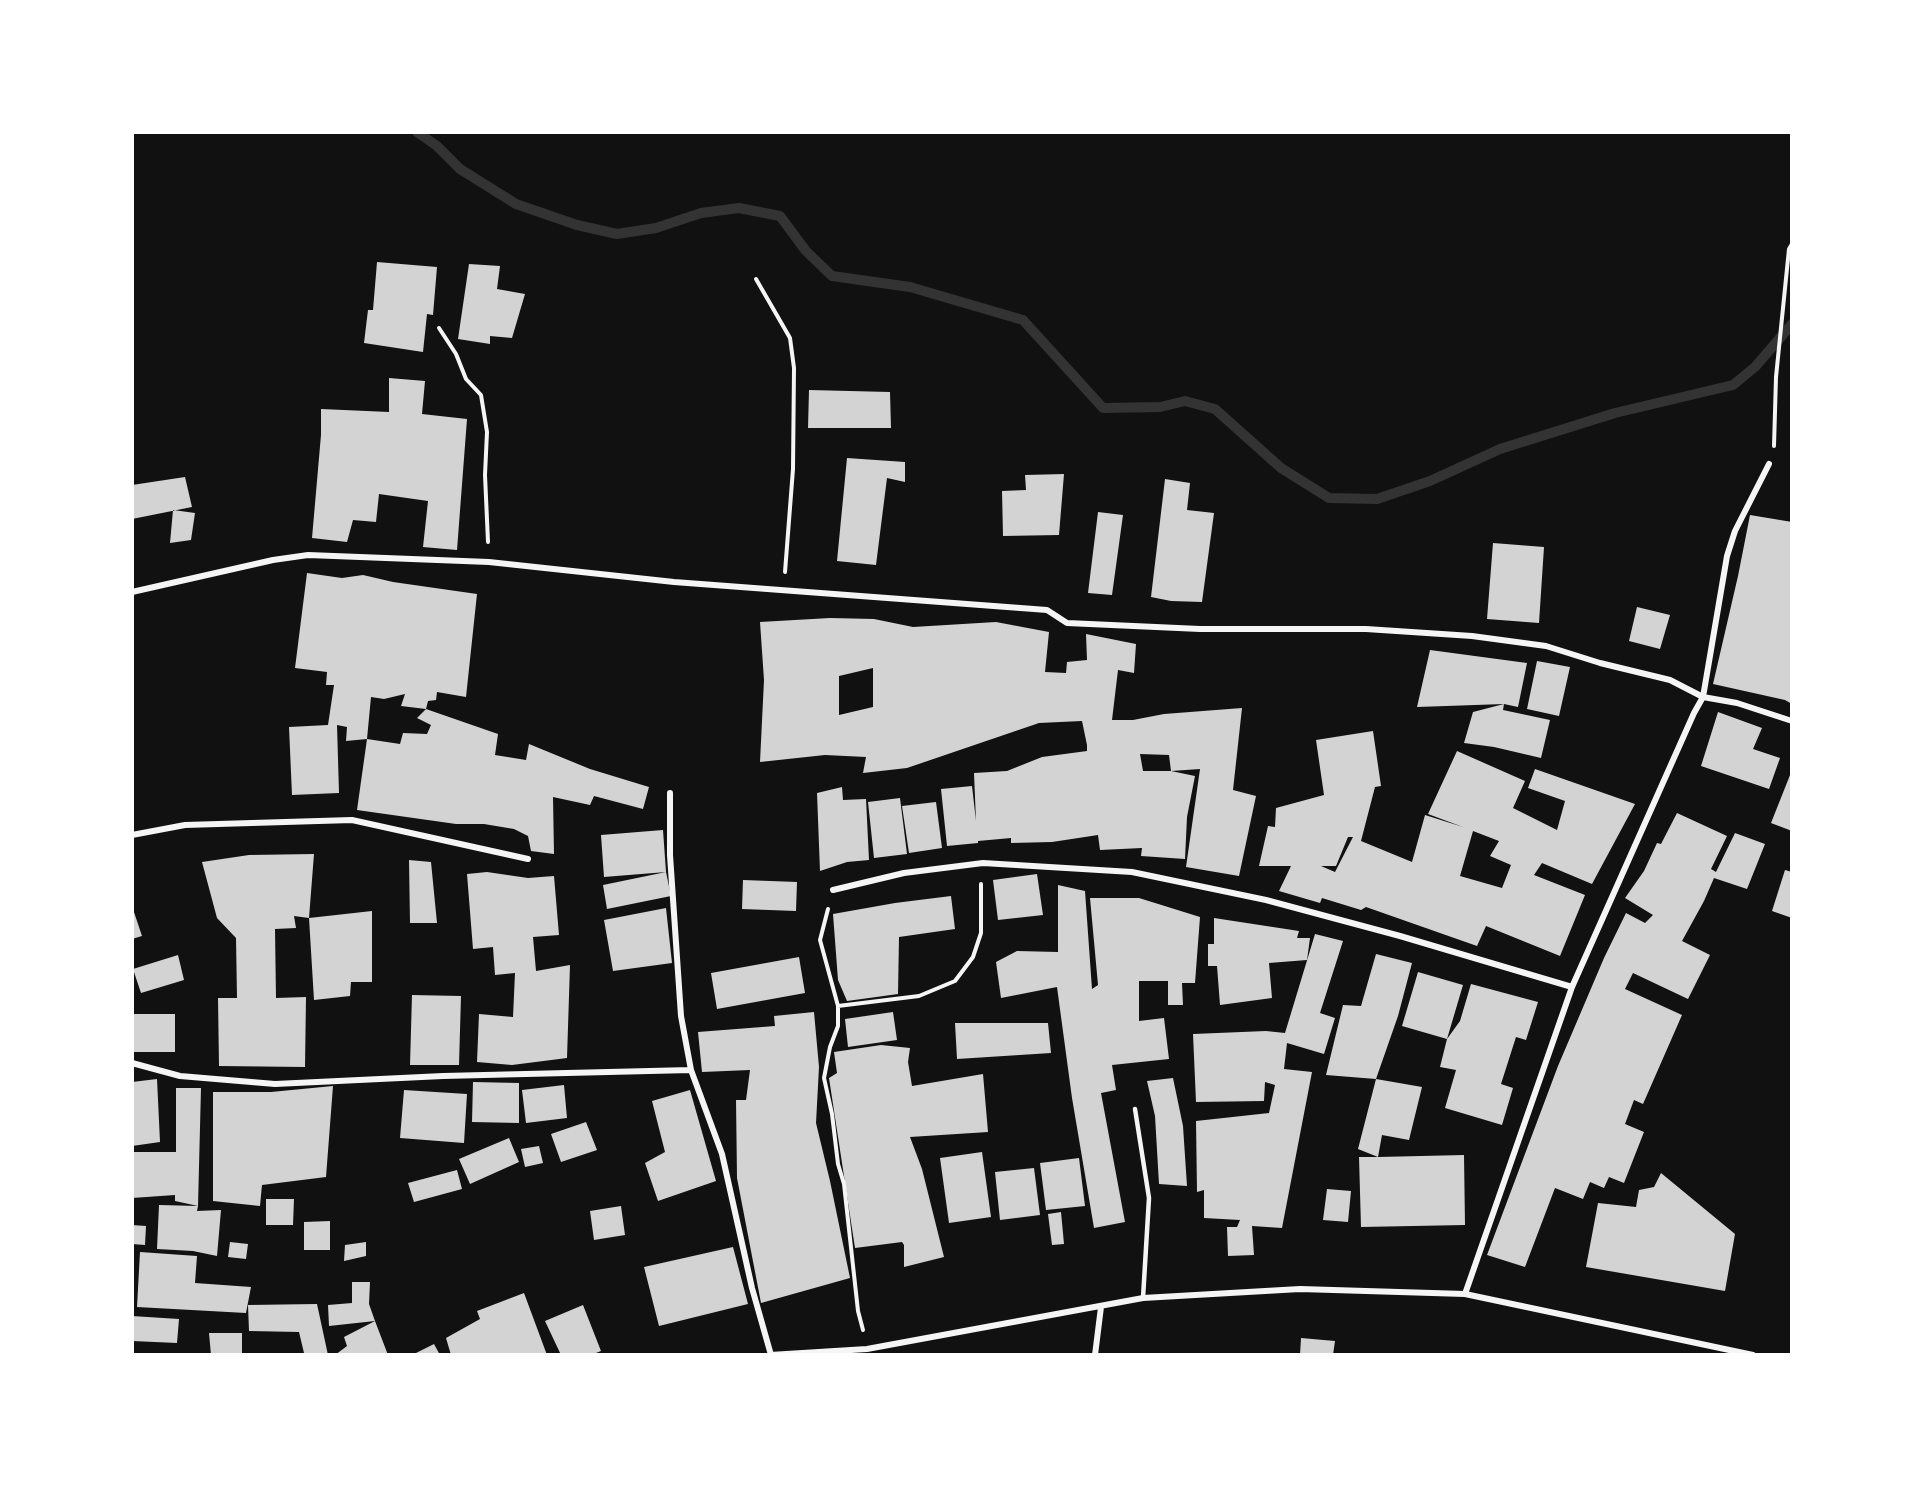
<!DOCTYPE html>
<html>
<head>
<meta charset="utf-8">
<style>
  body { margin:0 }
  #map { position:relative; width:1924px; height:1487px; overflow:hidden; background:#111; font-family:Cabin,sans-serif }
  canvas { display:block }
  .frame { position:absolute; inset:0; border:134px solid #fff; pointer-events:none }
</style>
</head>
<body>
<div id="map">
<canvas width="1924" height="1487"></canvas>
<div class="frame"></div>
</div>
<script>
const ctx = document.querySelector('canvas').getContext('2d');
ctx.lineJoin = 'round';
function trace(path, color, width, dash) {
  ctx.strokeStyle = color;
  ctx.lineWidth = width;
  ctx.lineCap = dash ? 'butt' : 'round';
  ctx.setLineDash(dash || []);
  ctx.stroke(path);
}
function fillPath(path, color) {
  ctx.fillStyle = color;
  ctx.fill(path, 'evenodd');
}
const stream = new Path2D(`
  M 417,132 L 437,146 L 460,169 L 516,204 L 577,225 L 617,234 L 656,228 L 701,213 L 739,208 L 780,216 L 806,251 L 832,276 L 910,287 L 1023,320 L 1103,408 L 1160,407 L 1185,401 L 1215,409 L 1281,468 L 1329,498 L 1377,499 L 1430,481 L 1500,449 L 1615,413 L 1733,385 L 1755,367 L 1792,324`);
const building = new Path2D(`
  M 377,262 L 437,267 L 433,315 L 427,314 L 423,352 L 364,343 L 368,310 L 373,310 Z
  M 469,264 L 500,266 L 497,289 L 525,294 L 512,338 L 490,336 L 490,344 L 458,339 Z
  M 389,378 L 425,381 L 422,414 L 467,419 L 457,550 L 423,547 L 428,501 L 379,494 L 376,522 L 353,520 L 347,542 L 312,538 L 321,435 L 321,409 L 389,412 Z
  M 809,390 L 890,392 L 891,428 L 808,428 Z
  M 847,458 L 905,462 L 905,482 L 887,478 L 876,565 L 837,561 Z
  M 1064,474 L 1059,535 L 1003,536 L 1002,491 L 1026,490 L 1025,475 Z
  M 185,477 L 192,507 L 132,519 L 132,485 Z
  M 1165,479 L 1190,483 L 1187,510 L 1214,513 L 1202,602 L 1171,601 L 1151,597 Z
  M 173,510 L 195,513 L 191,540 L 170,543 Z
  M 1098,512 L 1123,515 L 1112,595 L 1088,593 Z
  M 1750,515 L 1792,522 L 1792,704 L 1785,700 L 1713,684 L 1738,576 Z
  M 1493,543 L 1544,547 L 1539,623 L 1487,619 Z
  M 307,573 L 342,578 L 363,575 L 393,582 L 477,594 L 466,697 L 437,692 L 436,700 L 428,701 L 426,709 L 401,706 L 405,694 L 384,699 L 371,697 L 367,739 L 346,741 L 347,727 L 337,725 L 339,793 L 292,795 L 289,727 L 328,725 L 334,685 L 326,685 L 327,672 L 295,668 Z
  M 1637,607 L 1670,615 L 1660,649 L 1629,641 Z
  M 830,618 L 874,619 L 913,627 L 996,622 L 1049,632 L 1045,672 L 1066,673 L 1067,662 L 1087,660 L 1086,634 L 1136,644 L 1134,673 L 1118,670 L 1112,720 L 1133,720 L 1164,714 L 1242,708 L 1233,790 L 1256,796 L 1239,876 L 1186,867 L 1200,769 L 1171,771 L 1195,776 L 1187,817 L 1185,859 L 1141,856 L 1142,848 L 1100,850 L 1098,835 L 1052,842 L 1011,843 L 1011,838 L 978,841 L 978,843 L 947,846 L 941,789 L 972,786 L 976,821 L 974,773 L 1007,771 L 1042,757 L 1087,751 L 1087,745 L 1082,721 L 1039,723 L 907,768 L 863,773 L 866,757 L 825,755 L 760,762 L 764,680 L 760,622 ZM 873,668 L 873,707 L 839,715 L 839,676 ZM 1140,754 L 1169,755 L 1171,771 L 1143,771 Z
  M 1430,650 L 1527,663 L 1518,707 L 1504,704 L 1503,710 L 1550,720 L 1541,758 L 1494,747 L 1464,743 L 1473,712 L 1504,704 L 1417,707 Z
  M 1537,661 L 1570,667 L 1559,716 L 1527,709 Z
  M 426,709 L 498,734 L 495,755 L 526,760 L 529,744 L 590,769 L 649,787 L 643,809 L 594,796 L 590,805 L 553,797 L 554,854 L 531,851 L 528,836 L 514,829 L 484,824 L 456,824 L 357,810 L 367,739 L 400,744 L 403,733 L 427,734 L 431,725 L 417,718 Z
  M 1718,712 L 1762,728 L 1753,749 L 1780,758 L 1769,789 L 1701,766 Z
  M 1373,731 L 1381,786 L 1375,787 L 1361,841 L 1412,862 L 1425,815 L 1463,827 L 1428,814 L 1457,751 L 1525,781 L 1513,808 L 1557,830 L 1565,801 L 1528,788 L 1535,769 L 1635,804 L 1592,884 L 1542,863 L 1534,875 L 1585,895 L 1560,956 L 1486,926 L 1477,946 L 1366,907 L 1361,910 L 1322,898 L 1320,903 L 1279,891 L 1291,866 L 1259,866 L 1268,826 L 1275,827 L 1276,808 L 1324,795 L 1316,740 ZM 1473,831 L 1499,841 L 1490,856 L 1511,865 L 1502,888 L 1460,876 ZM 1348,837 L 1353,837 L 1335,872 L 1321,866 L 1336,866 Z
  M 1792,770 L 1792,831 L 1771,823 Z
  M 842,787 L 843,800 L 866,799 L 869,860 L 847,862 L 820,871 L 817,793 Z
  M 900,798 L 907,854 L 874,858 L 868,802 Z
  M 936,802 L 942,848 L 909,853 L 902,806 Z
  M 1677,813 L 1727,836 L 1711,869 L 1716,872 L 1735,833 L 1765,844 L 1747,889 L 1714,878 L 1704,901 L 1682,941 L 1710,955 L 1688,999 L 1633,973 L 1625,989 L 1682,1015 L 1643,1104 L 1634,1100 L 1625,1124 L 1644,1132 L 1624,1183 L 1609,1177 L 1604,1188 L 1590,1182 L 1583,1199 L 1555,1188 L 1525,1267 L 1487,1255 L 1558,1066 L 1604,958 L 1626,913 L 1645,923 L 1653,915 L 1625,898 L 1644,871 L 1657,843 L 1661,844 Z
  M 663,830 L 666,872 L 671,896 L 607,909 L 603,885 L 666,872 L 604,877 L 601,835 Z
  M 314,854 L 309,918 L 294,916 L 296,928 L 275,929 L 276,998 L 306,997 L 305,1067 L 219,1066 L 218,998 L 237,998 L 236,938 L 217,918 L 202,862 L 249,855 Z
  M 409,860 L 431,862 L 437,923 L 410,923 Z
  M 1785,870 L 1792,872 L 1792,918 L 1772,911 Z
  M 487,872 L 528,878 L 554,876 L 559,935 L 533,937 L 536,971 L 570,965 L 567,1058 L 512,1065 L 477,1062 L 479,1014 L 513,1017 L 515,973 L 495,975 L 493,947 L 473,949 L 467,874 Z
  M 1037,874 L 1043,915 L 998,920 L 993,880 Z
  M 743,880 L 797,882 L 796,911 L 742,909 Z
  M 1058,885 L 1085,891 L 1092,989 L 1098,985 L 1090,898 L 1139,898 L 1200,917 L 1195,983 L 1182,983 L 1183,1005 L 1168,1005 L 1168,981 L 1139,981 L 1139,1021 L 1164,1018 L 1169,1059 L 1112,1065 L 1116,1090 L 1101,1093 L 1125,1222 L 1094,1228 L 1072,1098 L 1057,987 L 1001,998 L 996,962 L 1017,951 L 1058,952 Z
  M 951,896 L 955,929 L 899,937 L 898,994 L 847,1001 L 838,980 L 833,914 L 895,903 Z
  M 132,906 L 142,936 L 132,939 Z
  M 666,908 L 672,963 L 613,971 L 604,920 Z
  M 372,911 L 372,982 L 351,982 L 350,996 L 314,1000 L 309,918 Z
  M 1214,918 L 1299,931 L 1297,938 L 1310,938 L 1307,960 L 1269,963 L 1272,998 L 1220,1005 L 1217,966 L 1208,966 L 1208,944 L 1214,944 Z
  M 1315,934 L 1343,941 L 1320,1013 L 1335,1018 L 1324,1054 L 1287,1043 L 1284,1069 L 1312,1072 L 1282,1228 L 1252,1226 L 1254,1255 L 1228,1256 L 1227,1227 L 1237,1227 L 1240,1220 L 1204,1218 L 1204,1190 L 1197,1192 L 1196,1121 L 1269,1113 L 1275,1085 L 1265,1082 L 1264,1101 L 1196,1102 L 1193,1034 L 1266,1031 L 1285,1033 Z
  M 1376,954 L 1412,963 L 1398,1016 L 1376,1079 L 1326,1075 L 1343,1005 L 1361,1006 Z
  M 178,955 L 184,980 L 141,993 L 133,969 Z
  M 799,957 L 805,993 L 717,1009 L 711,973 Z
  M 1418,972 L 1463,985 L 1447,1039 L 1402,1026 Z
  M 1471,984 L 1538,1002 L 1526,1040 L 1516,1037 L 1501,1084 L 1513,1088 L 1502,1125 L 1445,1108 L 1456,1070 L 1440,1067 L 1447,1039 L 1460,1021 Z
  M 412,995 L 461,996 L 459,1065 L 410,1065 Z
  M 814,1012 L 819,1067 L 816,1123 L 830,1181 L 850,1278 L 761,1303 L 737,1178 L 736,1100 L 746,1100 L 750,1070 L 702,1072 L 698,1032 L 775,1026 L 774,1016 Z
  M 893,1012 L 897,1040 L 848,1047 L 845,1019 Z
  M 132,1014 L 175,1014 L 175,1052 L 132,1052 Z
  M 955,1023 L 1048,1023 L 1051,1053 L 957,1059 Z
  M 881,1045 L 910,1048 L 908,1062 L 912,1086 L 983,1074 L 988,1132 L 910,1137 L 922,1169 L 944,1257 L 904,1267 L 904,1245 L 902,1242 L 855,1248 L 829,1078 L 837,1073 L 834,1052 Z
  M 1173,1078 L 1183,1126 L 1187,1186 L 1159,1184 L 1155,1116 L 1147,1081 Z
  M 157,1079 L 160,1142 L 132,1146 L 132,1082 Z
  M 1376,1079 L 1422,1087 L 1409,1140 L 1382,1135 L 1378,1157 L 1464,1155 L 1465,1225 L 1361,1227 L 1359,1157 L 1378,1157 L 1358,1149 Z
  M 473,1082 L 519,1083 L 519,1123 L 472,1122 Z
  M 564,1085 L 567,1118 L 526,1123 L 522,1090 Z
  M 333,1086 L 326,1177 L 262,1185 L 260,1206 L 213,1201 L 213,1092 L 271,1092 Z
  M 176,1088 L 201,1088 L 198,1206 L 175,1201 L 175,1195 L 132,1198 L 133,1152 L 176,1152 Z
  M 404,1090 L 467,1094 L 464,1143 L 400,1138 Z
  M 690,1090 L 716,1181 L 658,1201 L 645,1163 L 665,1152 L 652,1101 Z
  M 586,1122 L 597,1150 L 561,1162 L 551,1134 Z
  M 509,1138 L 519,1162 L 470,1184 L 459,1159 Z
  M 539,1146 L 543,1163 L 525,1167 L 521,1149 Z
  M 982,1152 L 991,1217 L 949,1223 L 940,1158 Z
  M 1079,1158 L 1085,1206 L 1046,1210 L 1040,1163 Z
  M 1034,1168 L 1040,1215 L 1000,1220 L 995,1172 Z
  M 457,1170 L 462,1189 L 414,1202 L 408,1183 Z
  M 1661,1173 L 1735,1234 L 1725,1291 L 1586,1267 L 1598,1203 L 1636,1207 L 1639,1190 L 1654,1187 Z
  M 1327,1189 L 1351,1191 L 1348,1222 L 1323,1220 Z
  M 266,1199 L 294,1199 L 293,1225 L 266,1225 Z
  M 159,1205 L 198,1206 L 197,1211 L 221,1210 L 217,1256 L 193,1251 L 157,1249 Z
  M 621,1206 L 625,1235 L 594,1240 L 590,1211 Z
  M 1061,1212 L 1064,1244 L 1052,1245 L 1048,1214 Z
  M 330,1221 L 330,1250 L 304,1250 L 304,1222 Z
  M 132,1225 L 146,1226 L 145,1245 L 132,1244 Z
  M 230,1242 L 248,1244 L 246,1259 L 228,1257 Z
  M 366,1242 L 366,1256 L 344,1261 L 345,1245 Z
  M 733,1247 L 748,1304 L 659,1326 L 644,1267 Z
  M 140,1252 L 197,1256 L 195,1283 L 251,1287 L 246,1313 L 137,1307 Z
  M 352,1282 L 370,1282 L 369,1304 L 375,1321 L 329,1326 L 328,1305 L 352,1303 Z
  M 524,1293 L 547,1355 L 451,1355 L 446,1338 L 480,1319 L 477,1311 Z
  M 317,1304 L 328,1355 L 300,1355 L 304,1353 L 299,1332 L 249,1331 L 248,1305 Z
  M 583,1305 L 601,1351 L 591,1355 L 561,1355 L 545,1321 Z
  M 132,1316 L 179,1319 L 177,1343 L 132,1341 Z
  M 375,1321 L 388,1355 L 335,1355 L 347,1346 L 344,1337 Z
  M 209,1333 L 242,1333 L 242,1355 L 211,1355 Z
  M 1301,1338 L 1335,1341 L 1333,1355 L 1300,1355 Z
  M 434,1344 L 440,1355 L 412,1355 Z`);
const path = new Path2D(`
  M 756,279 L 790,338 L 794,368 L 793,469 L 785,572
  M 439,328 L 456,354 L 466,379 L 481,395 L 487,432 L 485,475 L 488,542
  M 1774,446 L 1776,377 L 1789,249 L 1792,244
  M 828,909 L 820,940 L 838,1006 L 838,1026 L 830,1047 L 824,1078 L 832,1114 L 838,1164 L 844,1184 L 858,1311 L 863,1330
  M 838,1006 L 919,996 L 955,981 L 973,957 L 981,933 L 981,884`);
const service = new Path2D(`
  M 1135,1109 L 1149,1198 L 1143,1298`);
const minor = new Path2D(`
  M 132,592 L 273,560 L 308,555 L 489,562 L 674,582 L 1047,610 L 1067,623 L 1200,629 L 1366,629 L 1472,636 L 1546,646 L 1600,663 L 1670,680 L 1703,697 L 1737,703 L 1792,721
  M 670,793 L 670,855 L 681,1016 L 691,1070 L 722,1154 L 752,1288 L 771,1355
  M 132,835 L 185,825 L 352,820 L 528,859
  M 833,890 L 904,873 L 983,863 L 1132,872 L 1266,900 L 1400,936 L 1572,987
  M 132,1063 L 180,1076 L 275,1084 L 443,1076 L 691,1070
  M 1465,1294 L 1572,987 L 1694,713 L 1703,697 L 1727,556 L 1735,531 L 1769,464
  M 770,1355 L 867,1349 L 1143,1298 L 1300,1289 L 1465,1294 L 1753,1355
  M 1095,1355 L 1101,1307`);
trace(stream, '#333', 10);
fillPath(building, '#d3d3d3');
trace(path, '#f5f5f5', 4);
trace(service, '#f5f5f5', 4.5);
trace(minor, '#f5f5f5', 6);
</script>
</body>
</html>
